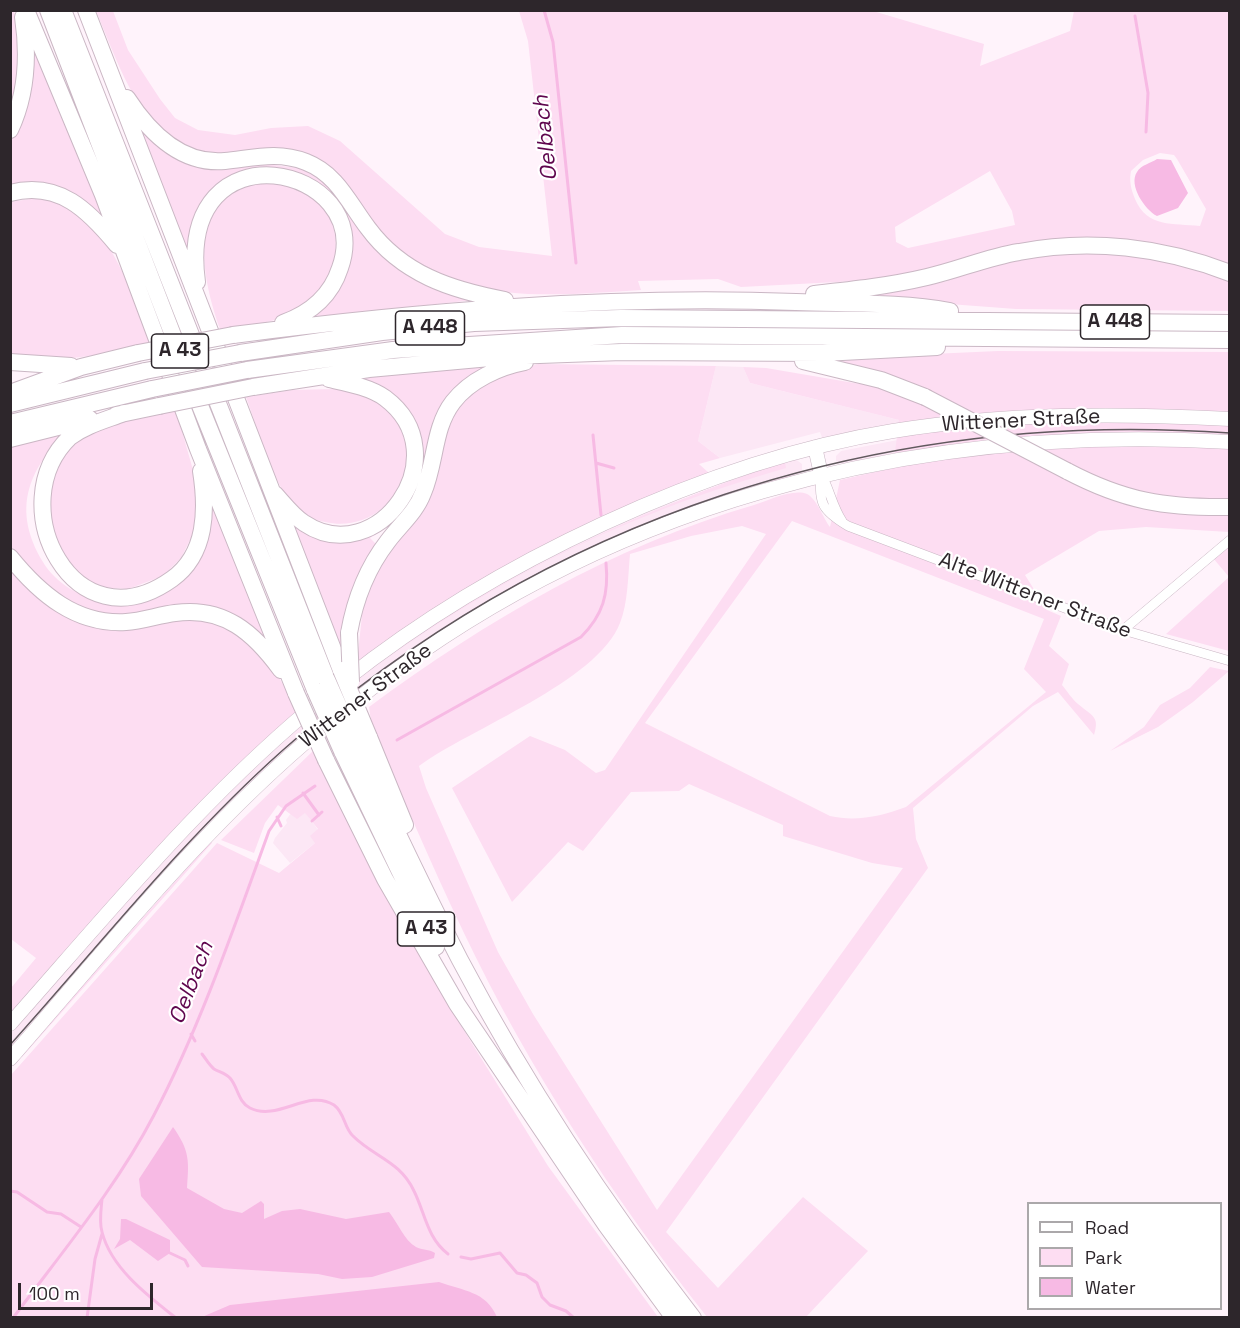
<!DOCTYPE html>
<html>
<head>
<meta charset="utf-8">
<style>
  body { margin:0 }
  #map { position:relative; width:1240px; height:1328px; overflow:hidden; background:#fff3fb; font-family:"Space Grotesk",sans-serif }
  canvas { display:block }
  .frame { position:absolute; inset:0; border:12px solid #2d262b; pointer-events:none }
  .legend { position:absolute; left:1027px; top:1202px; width:195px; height:108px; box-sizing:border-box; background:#fff; border:2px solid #aba8aa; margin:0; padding:8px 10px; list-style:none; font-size:18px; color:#2d262b }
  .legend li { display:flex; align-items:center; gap:12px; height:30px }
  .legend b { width:30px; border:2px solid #aba8aa }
  .scale { position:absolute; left:18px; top:1283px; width:135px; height:27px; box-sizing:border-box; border:3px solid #2d262b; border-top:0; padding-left:8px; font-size:18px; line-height:21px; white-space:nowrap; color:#2d262b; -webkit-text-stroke:4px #fff; paint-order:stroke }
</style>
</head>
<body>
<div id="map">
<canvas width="1240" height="1328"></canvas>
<div class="frame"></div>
<ul class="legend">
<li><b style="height:8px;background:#fff"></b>Road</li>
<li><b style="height:16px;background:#fdddf2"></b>Park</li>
<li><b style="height:16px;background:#f7bae4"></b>Water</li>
</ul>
<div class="scale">100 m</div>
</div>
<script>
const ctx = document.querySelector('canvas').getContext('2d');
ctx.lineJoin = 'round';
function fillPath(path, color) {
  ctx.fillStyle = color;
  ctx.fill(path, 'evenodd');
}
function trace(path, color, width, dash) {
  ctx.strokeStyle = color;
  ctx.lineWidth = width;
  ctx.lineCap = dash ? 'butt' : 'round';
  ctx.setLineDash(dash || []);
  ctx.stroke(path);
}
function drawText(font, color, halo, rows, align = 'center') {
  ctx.font = font + ' "Space Grotesk",sans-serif';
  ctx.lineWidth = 4.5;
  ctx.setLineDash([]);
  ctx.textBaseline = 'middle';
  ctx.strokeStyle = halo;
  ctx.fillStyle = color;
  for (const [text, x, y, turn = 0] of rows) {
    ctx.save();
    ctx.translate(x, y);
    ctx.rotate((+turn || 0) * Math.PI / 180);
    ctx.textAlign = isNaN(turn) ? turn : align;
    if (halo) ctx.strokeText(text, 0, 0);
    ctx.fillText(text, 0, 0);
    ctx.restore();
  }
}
const built = new Path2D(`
  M 716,366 L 743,367 L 750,383 L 899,420 L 899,424 L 823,440 L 820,432 L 720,458 L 698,441 Z
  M 908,438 L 959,444 L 844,464 L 836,461 L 836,456 L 841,451 Z
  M 794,458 L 802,464 L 802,470 L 799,474 L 700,505 L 587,551 L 532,579 L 413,651 L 384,672 L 334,712 L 11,1052 L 11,1032 L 162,861 L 246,774 L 301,723 L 359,676 L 440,619 L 527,568 L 639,515 Z
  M 305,812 L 318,830 L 315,843 L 290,863 L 273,843 L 275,838 L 287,823 L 286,820 L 291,813 L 297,818 Z`);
const green = new Path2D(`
  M 14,10 L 20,61 L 11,114 L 10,11 Z
  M 96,11 L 113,11 L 128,50 L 160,99 L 175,118 L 198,130 L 235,135 L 271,128 L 308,126 L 340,141 L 445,234 L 479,247 L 552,256 L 528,41 L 519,11 L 873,11 L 984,44 L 980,66 L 1070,31 L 1074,11 L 1229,11 L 1229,311 L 1016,309 L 869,298 L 869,294 L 948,281 L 945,265 L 876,280 L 741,287 L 718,279 L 638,281 L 641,290 C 557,295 459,307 392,245 C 369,225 354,198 337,173 C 299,167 194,160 167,137 C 131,106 114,53 96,11 ZM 1160,153 L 1174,155 L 1177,159 L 1206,209 L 1200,226 C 1173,223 1147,228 1135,199 C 1131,189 1129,181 1131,171 L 1143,160 ZM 990,171 L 1012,211 L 1015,225 L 908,248 L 896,242 L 895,227 Z
  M 31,33 L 104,218 L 94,209 L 11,189 L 11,142 L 19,123 Z
  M 136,125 L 157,146 L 173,155 L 285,161 L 325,179 L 361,227 L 474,300 L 307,318 L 348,248 L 310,180 L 285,171 L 249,172 L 192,227 L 189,262 Z
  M 268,181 C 287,185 308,189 321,205 C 350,239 333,286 299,309 C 277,323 245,327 220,329 C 200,271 185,194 268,181 Z
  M 36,198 C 109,207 128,286 151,344 C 107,352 55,368 11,353 L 10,202 Z
  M 998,351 L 1229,352 L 1229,532 L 1146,527 L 1099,531 L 1025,575 L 1047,610 L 1061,616 L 1049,646 L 1069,664 L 1062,685 C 1067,691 1072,699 1078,704 C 1092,716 1100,716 1094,735 L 1058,692 L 1033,706 L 913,808 L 916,839 L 928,868 L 666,1232 L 718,1288 L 803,1197 L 868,1251 L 806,1317 L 707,1317 C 614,1199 528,1068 463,931 C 431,864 402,795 372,728 L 369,707 C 487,620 613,546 754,505 C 767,501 793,488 807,494 C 817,499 823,518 830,527 L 840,480 L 893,468 L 899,420 L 750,383 L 743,367 L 766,368 L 860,384 L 843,363 L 843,358 ZM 792,521 L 1044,619 L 1024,669 L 1046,692 L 906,807 C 882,816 856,822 830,816 L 645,723 ZM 742,526 L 766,534 L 605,770 L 596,773 L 565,750 L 530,736 L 452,788 L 512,902 L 568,842 L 583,851 L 631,792 L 679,791 L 689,784 L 783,825 L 783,836 L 872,863 L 903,868 L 657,1210 L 533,1014 L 498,952 L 426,788 L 419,766 C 471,728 597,682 620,623 C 628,603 628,576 630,554 L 691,536 Z
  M 497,364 L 464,385 L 423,481 L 392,531 L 387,527 L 370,538 L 375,543 L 380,544 L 344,662 L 285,515 L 338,537 L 400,510 L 414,429 L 353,379 Z
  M 538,364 L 716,366 L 698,441 L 720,458 L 699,464 L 710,474 L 588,523 L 494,573 L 357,662 L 363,606 L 372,579 L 437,466 L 453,415 L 469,396 L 498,377 Z
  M 335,389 C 349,392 362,394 374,401 C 440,440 397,538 325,522 C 315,520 305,517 297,509 C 269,479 260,435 246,397 L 292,390 Z
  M 176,410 L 195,477 L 197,526 L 181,558 L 163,576 L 128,589 L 98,587 L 57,562 L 46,474 L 80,438 L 109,425 Z
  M 67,432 C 27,470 12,511 43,562 C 51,576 69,591 85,595 C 97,597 159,584 176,581 L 211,499 L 269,641 L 232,615 L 120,619 L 69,606 L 11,551 L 11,447 Z
  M 785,461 L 786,468 C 623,515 496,578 359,678 C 490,578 630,515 785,461 Z
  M 788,476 C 783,483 714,500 699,506 C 578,549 464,611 362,689 C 369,676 401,657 415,648 C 531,570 655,516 788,476 Z
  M 1227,547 L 1229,547 L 1229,651 L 1166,634 L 1229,577 L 1213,558 Z
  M 11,569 C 33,596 56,615 90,626 C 124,623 169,614 202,619 C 250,626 279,671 297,712 L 240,763 L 11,1015 L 11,988 L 36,958 L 11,939 Z
  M 1210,667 L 1229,671 L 1193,702 L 1158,727 L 1110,751 L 1144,727 L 1160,705 L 1190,688 Z
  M 314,750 L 450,1008 L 548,1166 L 658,1317 L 11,1318 L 11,1075 L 217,843 L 279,873 L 315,843 L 310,836 L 318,829 L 305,813 L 297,819 L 278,805 L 265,823 L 254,853 L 221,840 Z
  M 211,841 L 212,843 L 22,1057 L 20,1056 Z`);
const water = new Path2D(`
  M 1157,159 L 1171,160 L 1188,193 L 1178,208 L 1157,216 C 1145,210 1128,185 1137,172 C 1141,165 1151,163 1157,159 Z
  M 173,1127 C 190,1151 189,1161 187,1188 L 224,1209 L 242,1213 L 261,1201 L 264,1204 L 264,1219 L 282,1211 L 300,1209 L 346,1219 L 389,1212 C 398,1223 404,1240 416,1247 C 422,1250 429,1249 435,1253 L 434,1258 L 372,1277 L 342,1279 L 318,1274 L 202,1267 L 141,1196 L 139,1179 Z
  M 121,1219 L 126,1219 L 170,1240 L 170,1253 L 158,1261 L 130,1240 L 114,1249 L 120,1239 Z
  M 439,1282 C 463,1291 486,1291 497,1317 L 202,1317 L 230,1305 Z`);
const stream = new Path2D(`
  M 544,10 L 553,42 L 576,263
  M 1135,16 L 1148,93 L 1146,132
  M 593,435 L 601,515
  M 596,463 L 614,468
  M 397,740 L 581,637 C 603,615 609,594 606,563
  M 303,793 L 319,815
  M 277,817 L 281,826
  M 312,821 L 322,812
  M 191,1034 L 195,1041
  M 202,1054 C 206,1059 209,1065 214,1069 C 219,1072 225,1073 230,1078 C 238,1087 238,1102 250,1108 C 278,1122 308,1088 334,1105 C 345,1113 344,1128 353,1136 C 374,1157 400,1161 414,1191 C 425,1213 427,1238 448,1254
  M 10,1191 L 17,1192 L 47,1212 L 61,1214 L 81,1227
  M 102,1199 C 101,1210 99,1222 102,1232 C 111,1268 148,1296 176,1318
  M 170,1253 L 185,1260 L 188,1266
  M 461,1257 L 471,1259 L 500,1253 L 517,1273 L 526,1275 L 537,1283 L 542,1297 L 550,1305 L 566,1311 L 574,1318
  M 13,1318 C 62,1252 116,1188 154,1115 C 200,1027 235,925 269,831 L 286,806 L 315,786
  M 87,1318 L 95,1259 L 102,1234`);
const street = new Path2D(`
  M 821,474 C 818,504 823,511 848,526 L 1123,630 L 1230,661
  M 821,474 C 830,490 832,506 842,521
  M 1123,630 L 1230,540`);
const secondary = new Path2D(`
  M 815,447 L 821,474
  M 344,681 C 491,564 707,461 893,431 C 1003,413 1118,413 1230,419
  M 348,707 C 597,504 912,423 1230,442
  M 10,1024 C 111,910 208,791 327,695
  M 10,1059 C 109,946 205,825 321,729`);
const highway = new Path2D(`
  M 26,10 L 103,195 L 198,449 L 296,693
  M 48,10 L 201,408 L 315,690
  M 63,10 L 327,680
  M 86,10 L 341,670
  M 127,98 C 149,132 181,165 225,161 C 254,158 278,151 306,162 C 337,174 349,203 368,228 C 402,274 451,290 505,300
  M 10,130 C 27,94 29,57 23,17
  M 10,193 C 59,180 89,211 117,245
  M 197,282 C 175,120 377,165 340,268 C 331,296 311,313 283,323
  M 814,294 C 851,290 889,286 927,277 C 958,270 988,257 1019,252 C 1090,238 1163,247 1230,273
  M 233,335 C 420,311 607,295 796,302 C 846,304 900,302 950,311
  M 240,353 L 382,332 L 474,323 L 621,318 L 1230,323
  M 803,361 L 881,380 L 925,397
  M 10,362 L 71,366
  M 247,370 L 393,350 L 622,335 L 1230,340
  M 253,387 L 369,369 L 512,356 L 622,352 L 823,353 L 937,347
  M 10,393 L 81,367 L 138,353
  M 10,404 L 145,371
  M 124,413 C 106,420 86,425 70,437 C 0,504 74,649 172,579 C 207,554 207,509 201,471
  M 116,415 L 159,406
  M 10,423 L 152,389
  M 10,439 L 90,419
  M 1067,471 C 1124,501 1165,508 1230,507
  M 275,494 C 284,504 293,516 304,523 C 377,572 461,455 385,398 C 370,387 347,383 329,379
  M 10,557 C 40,594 76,625 126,622 C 142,621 159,615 175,613 C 224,606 254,633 281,670
  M 349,633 C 355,599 367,568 388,541 C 400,525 416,512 423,493 C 436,463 433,428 453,402 C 470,380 499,367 525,362
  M 369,737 L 405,825
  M 355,743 C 389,816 423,888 460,960 C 526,1085 606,1206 693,1318
  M 342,751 L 436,947
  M 326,760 L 385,879 L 457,1004 L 606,1225 L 674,1318`);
const tram = new Path2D(`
  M 10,1045 C 99,946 183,839 283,750 C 545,517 880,408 1230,433`);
const highwayBridge = new Path2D(`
  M 138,353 L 233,335
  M 145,371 L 240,353
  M 152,389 L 247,370
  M 925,397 L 1067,471
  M 159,406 L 253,387
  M 349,633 L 351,682
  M 341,670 L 369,737
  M 327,680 L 355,743
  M 315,690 L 342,751
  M 296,693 L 326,760`);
const shields = [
  [1115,322,69],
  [430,328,69],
  [180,351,57],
  [426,929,57]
];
const shieldNames = [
  ["A 448",1115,322],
  ["A 448",430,328],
  ["A 43",180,351],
  ["A 43",426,929]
];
const streetNames = [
  ["Wittener Straße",1021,421,-3],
  ["Alte Wittener Straße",1035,596,21],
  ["Wittener Straße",366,696,-37]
];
const waterNames = [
  ["Oelbach",546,138,-96],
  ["Oelbach",192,983,-69]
];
fillPath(built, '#fce7f5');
fillPath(green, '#fdddf2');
fillPath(water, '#f7bae4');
trace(stream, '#f7bae4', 3);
trace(street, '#cab7c4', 10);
trace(secondary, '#cab7c4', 15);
trace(highway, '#cab7c4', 18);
trace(street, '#fff', 9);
trace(secondary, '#fff', 14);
trace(highway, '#fff', 16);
trace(tram, '#61595e', 1.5);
trace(highwayBridge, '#cab7c4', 18, []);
trace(highwayBridge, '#fff', 16);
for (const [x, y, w] of shields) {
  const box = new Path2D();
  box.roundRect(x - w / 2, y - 17, w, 34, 4.5);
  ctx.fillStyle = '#fff';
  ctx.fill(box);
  trace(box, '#2d262b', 1.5);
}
drawText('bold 20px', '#2d262b', null, shieldNames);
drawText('21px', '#2d262b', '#fff', streetNames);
drawText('italic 22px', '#5f064e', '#fff', waterNames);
</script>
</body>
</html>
